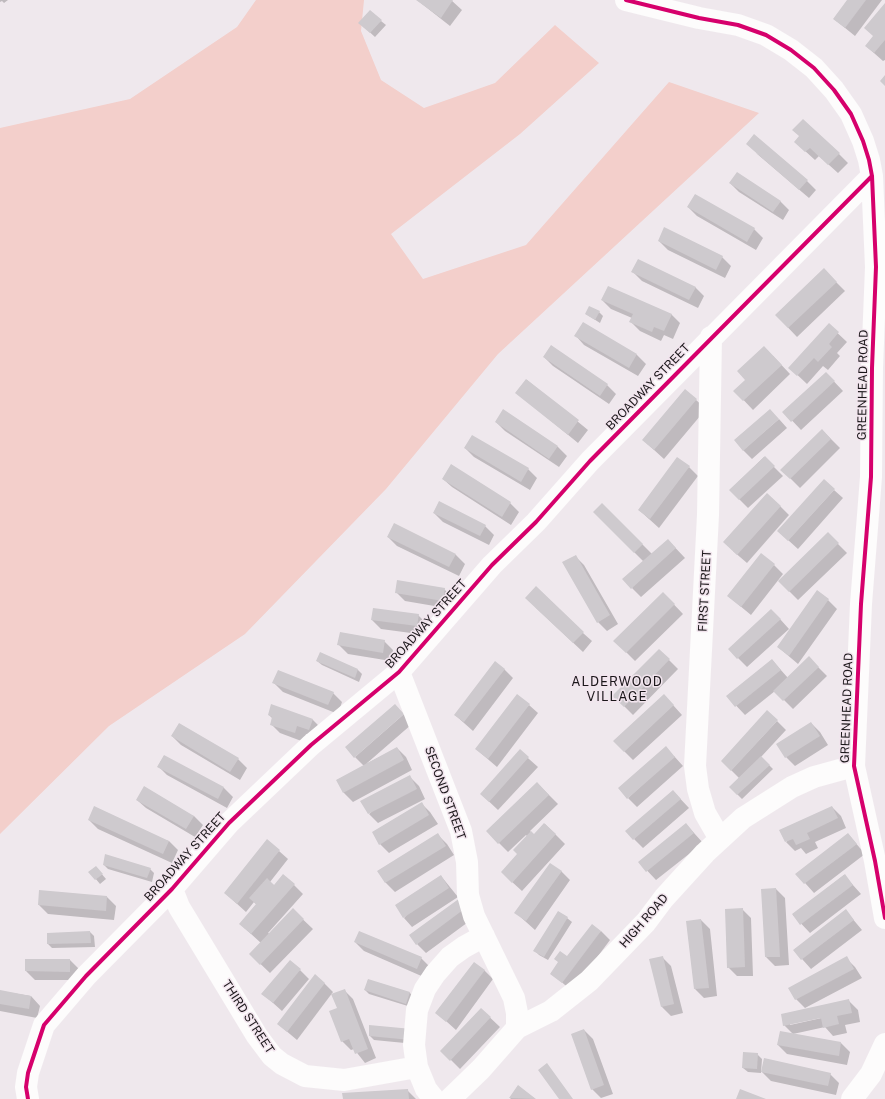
<!DOCTYPE html>
<style>
body{margin:0}
canvas{display:block;background:#efe8ed}
</style>
<canvas width="885" height="1099"></canvas>
<script>
const g = document.querySelector('canvas').getContext('2d');
g.lineJoin = 'round';
function fill(path, color) {
  g.fillStyle = color;
  g.fill(path, 'evenodd');
}
function poly(rows) {
  const path = new Path2D();
  for (const r of rows) {
    path.moveTo(r[0], r[1]);
    for (let i = 2; i < r.length; i += 2) path.lineTo(r[i], r[i + 1]);
  }
  return path;
}
function strokePath(path, color, width, dash) {
  g.strokeStyle = color;
  g.lineWidth = width;
  g.lineCap = dash ? 'butt' : 'round';
  g.setLineDash(dash || []);
  g.stroke(path);
}
function label(font, color, halo, rows, align = 'center') {
  g.font = font + ' "Public Sans",sans-serif';
  g.lineWidth = 3;
  g.setLineDash([]);
  g.textBaseline = 'middle';
  g.strokeStyle = halo;
  g.fillStyle = color;
  for (const [text, x, y, turn = 0] of rows) {
    g.save();
    g.translate(x, y);
    g.rotate((+turn || 0) * Math.PI / 180);
    g.textAlign = isNaN(turn) ? turn : align;
    if (halo) g.strokeText(text, 0, 0);
    g.fillText(text, 0, 0);
    g.restore();
  }
}
const green = poly([
 [256,0,364,0,361,31,381,80,424,108,495,83,555,25,599,63,520,134,391,234,423,279,526,245,669,82,759,113,498,354,386,489,245,634,109,726,0,834,0,128,130,99,237,27]
]);
const shadow = poly([
 [0,0,8,0,4,3,2,1,0,2],
 [417,0,451,0,462,10,450,26],
 [848,0,882,0,855,36,834,19],
 [885,4,885,60,883,61,866,46,874,36],
 [381,21,386,25,375,37,364,27],
 [800,136,839,154,848,163,838,173,819,156,815,160,804,150],
 [756,153,807,181,816,190,809,198],
 [730,183,780,201,789,210,783,220,739,192],
 [695,195,754,229,763,238,756,250,697,216,688,207],
 [659,241,722,257,731,266,725,278,668,250],
 [824,270,845,291,797,337,776,315],
 [633,272,695,287,704,296,698,308,642,281],
 [602,300,671,314,680,323,673,339,664,335,661,341,640,331,631,322,632,318,611,309],
 [599,312,603,316,600,323,586,314],
 [583,323,637,355,646,364,638,376,584,345,576,336],
 [829,325,847,342,837,353,840,356,828,370,823,366,807,384,790,368],
 [773,356,790,374,753,410,735,391],
 [544,357,607,385,616,394,609,404,553,366],
 [826,373,843,391,801,430,784,412],
 [527,380,588,430,578,443,517,393],
 [685,390,706,409,664,459,643,440],
 [504,411,558,447,567,456,559,467,505,431,496,422],
 [779,419,787,428,752,459,743,450],
 [822,430,840,448,800,488,782,470],
 [465,448,528,469,537,478,530,490,474,457],
 [764,457,783,476,748,508,730,490],
 [689,467,698,476,659,528,639,510],
 [443,479,510,503,519,512,511,525,452,487],
 [834,490,843,498,798,549,788,540],
 [602,504,652,554,668,540,685,558,641,597,632,588,644,562,594,512],
 [780,506,789,515,747,563,733,551],
 [434,513,485,526,494,535,489,545,443,522],
 [394,525,456,555,465,564,459,576,397,546,388,537],
 [828,534,847,553,798,600,779,581],
 [575,556,584,565,618,624,607,631,598,622],
 [774,565,783,574,751,615,728,596],
 [444,589,453,598,452,609,405,601,396,592],
 [663,593,683,614,635,661,615,641],
 [828,600,837,609,798,664,778,647],
 [535,607,583,633,592,641,583,652],
 [418,615,427,624,426,635,381,629,372,620],
 [780,619,789,629,747,667,729,649],
 [384,641,393,650,391,661,348,654,339,645],
 [659,650,678,669,633,715,614,696],
 [321,653,358,670,362,674,359,682,322,665,317,661],
 [809,658,827,676,793,709,775,691,745,715,727,696,772,660,788,678],
 [504,669,513,678,473,731,455,715],
 [274,683,333,693,342,702,338,714,283,692],
 [529,705,538,713,497,767,476,749],
 [673,705,682,715,633,760,624,751],
 [272,706,313,720,322,729,318,738,306,734,304,742,280,733,271,724,273,719,269,715],
 [404,714,412,724,366,764,397,748,406,757,412,770,353,802,344,793,337,780,364,766,355,757],
 [777,721,786,730,761,757,773,769,742,799,730,787,739,778,731,770],
 [811,723,820,732,828,745,795,766,786,757],
 [172,736,238,759,247,768,240,780,181,745],
 [520,751,538,767,498,810,481,794],
 [164,756,224,788,233,797,227,808,167,775,158,766],
 [674,756,683,766,637,807,628,798],
 [410,777,419,786,425,799,378,823,369,814],
 [537,783,558,804,530,831,535,836,545,824,565,844,522,891,511,881,518,854,527,836,526,835,508,852,487,831],
 [673,791,689,808,643,848,634,839],
 [137,800,194,816,203,825,195,837,146,808],
 [421,803,430,812,438,824,389,853,380,844],
 [832,807,841,816,846,828,815,842,818,848,806,854,801,848,795,851,786,842],
 [89,820,169,841,178,850,172,863,98,829],
 [686,824,703,843,656,880,639,862],
 [848,834,865,854,814,893,797,874],
 [438,835,447,844,454,855,395,892,386,883,379,872],
 [279,851,288,859,270,882,275,886,294,885,303,894,268,933,270,934,293,910,313,929,270,973,250,954,261,943,240,924,257,905,254,902,246,912,225,893],
 [104,865,150,869,154,873,152,882,108,869],
 [561,871,570,880,535,930,516,913],
 [90,872,100,872,106,879,100,884],
 [844,875,861,894,810,933,793,915],
 [441,876,458,897,412,927,404,918],
 [776,889,785,898,789,965,775,966,766,957,762,890],
 [107,897,116,906,114,920,48,914,39,905],
 [460,899,475,917,426,953,417,944],
 [742,909,751,918,753,976,737,976,728,967],
 [846,911,862,930,811,969,794,950],
 [567,918,572,922,548,960,539,955,535,951],
 [701,920,710,929,717,996,704,998,695,989],
 [601,931,610,940,572,991,551,973],
 [90,932,94,936,95,947,52,948,48,944],
 [355,942,421,958,430,967,426,978,364,951],
 [662,957,671,966,683,1013,671,1016,662,1007,650,960],
 [846,958,855,967,862,978,805,1008,796,999],
 [70,960,79,969,79,980,35,980,26,971],
 [300,970,309,979,282,1011,263,994],
 [484,970,493,979,456,1030,437,1013],
 [368,980,410,993,414,998,411,1007,369,994,365,990],
 [324,983,333,992,297,1040,278,1024],
 [344,990,353,999,376,1058,365,1063,354,1049,351,1050,342,1041,338,1009],
 [0,991,31,996,40,1006,37,1018,0,1011],
 [849,1001,858,1010,860,1022,845,1025,847,1033,833,1036,825,1027,793,1034,841,1043,850,1052,847,1065,787,1054,778,1045,793,1034,784,1025],
 [826,1015,826,1017,790,1025,790,1023],
 [481,1009,500,1027,460,1069,442,1051],
 [412,1030,415,1044,374,1040,370,1036],
 [584,1030,593,1039,613,1094,601,1098,592,1089],
 [757,1054,762,1059,761,1073,748,1072,743,1068],
 [762,1072,830,1074,839,1083,836,1095,771,1081],
 [518,1086,535,1099,511,1099,510,1098],
 [407,1090,416,1099,344,1099]
]);
const building = poly([
 [416,0,453,0,441,18],
 [847,0,866,0,845,28,833,19],
 [885,3,885,40,874,53,865,46,873,36,864,28],
 [370,10,382,20,370,33,358,23],
 [885,75,885,86,880,81],
 [803,119,840,153,828,165,810,148,805,152,794,142,799,136,792,130],
 [754,134,808,180,799,190,746,144],
 [737,172,781,201,773,212,729,183],
 [695,194,755,228,747,242,687,207],
 [664,227,723,256,716,270,658,241],
 [638,259,696,287,689,300,631,272],
 [824,268,837,282,788,328,775,315],
 [608,286,672,314,664,331,654,327,652,332,629,322,633,314,601,300],
 [589,306,600,311,595,320,585,314],
 [583,322,637,354,629,368,574,336],
 [829,323,839,332,829,344,832,347,818,362,814,358,797,376,788,368],
 [551,345,608,384,600,396,543,357],
 [764,346,782,365,743,401,733,391,745,380,737,371],
 [826,372,835,381,791,422,782,412],
 [526,379,579,420,568,435,515,393],
 [685,389,697,399,654,450,642,440],
 [503,409,558,446,549,459,495,422],
 [770,409,779,419,743,451,734,440],
 [822,429,831,439,790,479,780,470],
 [472,435,529,468,521,482,464,448],
 [765,456,775,466,739,500,729,490],
 [677,457,690,466,650,519,638,510],
 [451,464,511,502,502,517,442,479],
 [824,479,835,489,788,541,777,531],
 [767,493,781,506,737,555,723,542],
 [439,501,486,525,480,536,433,513],
 [602,503,643,544,634,553,593,512],
 [394,523,456,554,449,567,387,537],
 [828,532,839,543,789,592,778,581],
 [668,539,676,548,631,589,622,579],
 [761,553,775,564,741,607,727,596],
 [576,555,610,615,597,623,562,562],
 [397,580,445,588,443,601,395,593],
 [536,586,584,632,573,643,525,598],
 [817,590,829,599,789,656,777,647],
 [663,592,675,604,626,653,613,641],
 [373,608,419,614,417,626,371,620],
 [771,609,781,619,737,659,728,649],
 [340,632,385,640,383,653,337,645],
 [659,649,670,659,624,707,612,696],
 [320,652,358,669,355,678,316,661],
 [809,656,819,667,783,701,773,691],
 [772,659,781,670,735,707,726,696],
 [495,661,505,669,464,722,454,715],
 [278,670,334,692,328,705,272,683],
 [517,694,530,704,488,759,475,749],
 [664,694,674,705,624,752,613,741],
 [271,704,313,719,309,730,297,726,295,733,270,725,272,717,268,715],
 [395,704,404,714,354,758,345,747],
 [767,710,778,720,731,771,721,761],
 [811,722,820,736,785,758,776,744],
 [179,723,239,758,230,772,171,736],
 [666,746,675,757,627,799,618,788],
 [397,747,404,760,343,793,336,780],
 [520,749,529,757,489,802,480,794],
 [164,755,224,787,218,799,157,767],
 [761,756,770,765,737,795,729,787],
 [410,775,417,789,368,814,360,801],
 [537,782,549,795,498,844,486,831],
 [144,786,194,816,186,829,136,800],
 [673,790,681,799,633,840,625,831],
 [422,802,429,815,379,845,372,832],
 [94,806,169,841,163,854,88,820],
 [832,806,838,818,807,833,810,839,796,845,793,839,785,842,779,830],
 [544,823,556,834,512,883,501,872,517,854,513,850,531,831,534,834],
 [686,823,694,833,646,872,638,862],
 [438,833,446,846,385,883,377,871],
 [848,833,857,844,804,884,795,874],
 [267,839,280,850,237,904,224,893],
 [105,854,151,868,147,878,103,865],
 [550,863,562,871,526,921,514,913],
 [96,866,103,874,95,880,88,872],
 [283,874,295,884,251,934,239,924,256,904,249,898,267,878,274,885],
 [845,874,853,885,800,925,792,914],
 [441,875,449,888,403,918,395,905],
 [776,888,780,957,765,957,761,889],
 [39,890,107,896,106,911,38,905],
 [460,898,467,907,416,945,409,935],
 [293,908,304,919,260,965,249,954],
 [743,908,745,967,727,968,725,909],
 [846,909,854,920,801,960,793,950],
 [558,911,568,917,544,957,533,951],
 [701,919,709,988,694,989,686,921],
 [592,924,601,931,562,983,550,974,558,962,554,959,560,951,567,956],
 [90,931,91,943,47,944,47,933],
 [359,931,422,957,417,969,354,942],
 [663,956,674,1004,661,1007,649,959],
 [847,956,854,969,795,1000,788,988],
 [25,959,70,959,70,972,25,971],
 [290,960,301,969,273,1003,261,994],
 [474,962,485,970,446,1022,435,1013],
 [315,974,325,983,287,1032,277,1024],
 [368,979,410,992,406,1004,364,990],
 [345,989,368,1049,355,1054,349,1039,341,1042,329,1011,337,1008,331,994],
 [0,990,31,996,29,1009,0,1004],
 [849,999,852,1013,837,1016,839,1024,823,1028,821,1018,783,1026,781,1014],
 [481,1008,491,1017,450,1061,440,1051],
 [369,1025,412,1029,411,1040,369,1036],
 [584,1029,604,1085,591,1090,571,1034],
 [780,1031,841,1042,839,1056,777,1045],
 [743,1052,758,1053,757,1069,742,1068],
 [764,1058,831,1073,828,1086,761,1072],
 [547,1063,573,1099,559,1099,538,1070],
 [518,1085,536,1099,509,1098],
 [408,1089,409,1099,343,1099,342,1093],
 [740,1089,766,1099,736,1099]
]);
const minor = poly([
 [626,0,699,18,738,25,766,35,791,50,814,68,834,90,851,114,863,141,869,160,872,176,876,267,872,368,871,477,861,604,854,766,875,861,885,918],
 [711,337,708,515,695,766,698,789,705,813,720,839],
 [399,672,461,831,467,862,468,895,474,916,514,998,517,1013,517,1028],
 [172,889,179,907,257,1036,272,1056,282,1064,305,1076,344,1080,417,1067],
 [28,1099,26,1087,28,1073,44,1025,86,976,172,889,229,823,311,745,399,672,492,565,536,522,590,461,872,176],
 [434,1099,426,1089,417,1067,414,1045,417,1010,425,989,435,974,450,957,464,947,484,936],
 [450,1099,481,1069,517,1028,551,1011,589,981,646,922,664,898,705,853,743,818,792,787,814,777,854,766],
 [852,1099,871,1074,885,1044]
]);
const cycleway = poly([
 [626,0,699,18,738,25,766,35,791,50,814,68,834,90,851,114,863,141,869,160,872,176,876,267,872,368,871,477,861,604,854,766,875,861,885,918],
 [28,1099,26,1087,28,1073,44,1025,86,976,172,889,229,823,311,745,399,672,492,565,536,522,590,461,872,176]
]);
const streetNames = [
 ["GREENHEAD ROAD",863,385,-89],
 ["BROADWAY STREET",648,387,-46],
 ["FIRST STREET",705,591,-87],
 ["BROADWAY STREET",426,624,-48],
 ["GREENHEAD ROAD",847,708,-88],
 ["SECOND STREET",445,793,70],
 ["BROADWAY STREET",185,857,-48],
 ["HIGH ROAD",644,921,-49],
 ["THIRD STREET",248,1017,57]
];
const neighbourhoodNames = [
 ["ALDERWOOD",617,682],
 ["VILLAGE",617,697]
];
fill(green, '#f3cfcb');
fill(shadow, '#0003');
fill(building, '#cecace');
strokePath(minor, '#fdfcfc', 22);
strokePath(cycleway, '#d6006c', 4);
label('12px', '#1b171a', '#f2e5ee', streetNames);
g.letterSpacing = '1px';
label('13px', '#1b171a', '#f2e5ee', neighbourhoodNames);
g.letterSpacing = '0px';
</script>
